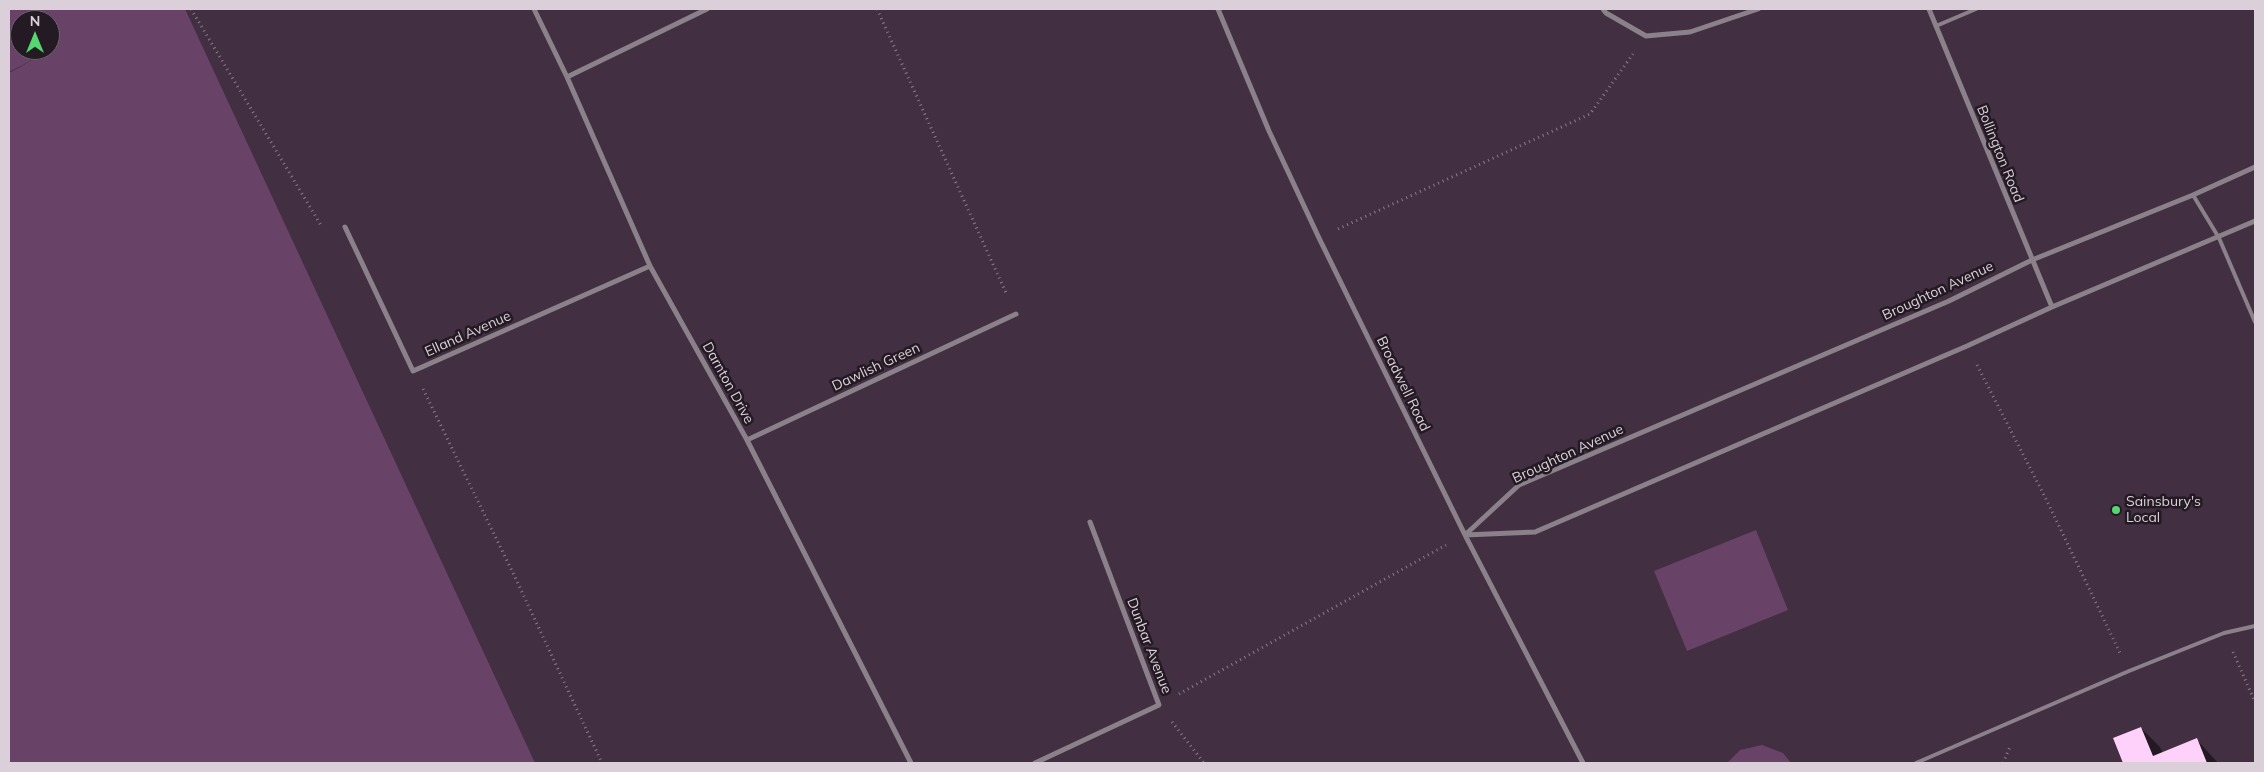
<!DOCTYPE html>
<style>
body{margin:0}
#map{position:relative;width:2264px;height:772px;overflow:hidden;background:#422f41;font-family:Mulish,sans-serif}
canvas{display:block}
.frame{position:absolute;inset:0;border:10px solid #dbcfda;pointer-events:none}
.north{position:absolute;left:10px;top:10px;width:50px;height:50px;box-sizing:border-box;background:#231a23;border:1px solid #6d626c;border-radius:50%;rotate:0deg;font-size:14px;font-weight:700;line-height:20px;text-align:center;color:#dbcfda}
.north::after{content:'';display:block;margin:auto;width:18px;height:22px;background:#56d671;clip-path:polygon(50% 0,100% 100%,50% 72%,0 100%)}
</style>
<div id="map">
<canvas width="2264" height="772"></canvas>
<div class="frame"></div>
<div class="north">N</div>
</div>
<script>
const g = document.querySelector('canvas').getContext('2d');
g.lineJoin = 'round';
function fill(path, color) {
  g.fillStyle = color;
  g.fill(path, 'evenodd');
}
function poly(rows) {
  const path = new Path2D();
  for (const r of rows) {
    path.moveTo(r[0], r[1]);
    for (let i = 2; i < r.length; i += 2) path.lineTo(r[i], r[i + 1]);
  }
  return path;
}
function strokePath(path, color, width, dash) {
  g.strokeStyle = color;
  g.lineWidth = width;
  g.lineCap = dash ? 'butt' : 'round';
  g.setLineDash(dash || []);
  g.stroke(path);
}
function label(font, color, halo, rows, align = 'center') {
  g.font = font + ' Mulish,sans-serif';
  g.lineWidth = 5;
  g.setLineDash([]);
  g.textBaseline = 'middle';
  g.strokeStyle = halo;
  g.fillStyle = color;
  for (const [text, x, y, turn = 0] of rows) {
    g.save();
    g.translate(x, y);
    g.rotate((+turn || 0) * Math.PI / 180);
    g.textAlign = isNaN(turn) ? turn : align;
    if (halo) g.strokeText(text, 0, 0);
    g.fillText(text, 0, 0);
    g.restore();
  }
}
const green = poly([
 [9,9,185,9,535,763,9,763,9,73,38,57,9,72],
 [20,20,50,20,50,50,20,50],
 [1756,530,1788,610,1687,651,1654,571],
 [1762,745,1783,753,1791,763,1727,763,1740,750]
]);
const shadow = poly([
 [2141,728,2160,747,2163,754,2197,740,2218,763,2125,763,2115,739]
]);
const building = poly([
 [2141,727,2153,756,2197,738,2207,763,2123,763,2113,738]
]);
const path = poly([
 [191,9,322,227],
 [877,9,1007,295],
 [1338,229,1590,114,1633,54],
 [1977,365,2047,501,2120,653],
 [423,389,514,575,602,763],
 [2233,652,2255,702],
 [1179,694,1446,545],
 [1172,722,1204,763],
 [2003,763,2010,747]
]);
const service = poly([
 [1936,26,1976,9],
 [2193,195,2219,238,2255,322],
 [1916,763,2129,671,2224,633,2255,626]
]);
const minor = poly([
 [534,9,567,77,650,266,747,440,911,763],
 [1218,9,1269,131,1319,238,1465,535,1583,763],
 [1603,9,1606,13,1646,36,1690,32,1758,9],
 [1929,9,2052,307],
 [567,77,707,9],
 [345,227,413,371,650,266],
 [747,440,1016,314],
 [1465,535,1519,485,1949,301,2032,260,2193,195,2255,167],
 [1465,535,1535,532,1967,346,2052,307,2255,221],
 [1035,763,1159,705,1090,522]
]);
const markers = [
 [2116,510,5,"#56d671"]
];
const streetNames = [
 ["Bollington Road",2000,154,68],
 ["Broughton Avenue",1938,291,-25],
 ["Elland Avenue",468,334,-24],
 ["Dawlish Green",876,367,-25],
 ["Darnton Drive",728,383,61],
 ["Broadwell Road",1403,384,64],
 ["Broughton Avenue",1568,454,-25],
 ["Dunbar Avenue",1149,646,69]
];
const poiNames = [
 ["Sainsbury's",2126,502],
 ["Local",2126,518]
];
fill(green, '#684367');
fill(shadow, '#0007');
fill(building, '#fed1fb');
strokePath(path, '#8c7d8b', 3, [1, 4]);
strokePath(service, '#8b818a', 4);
strokePath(minor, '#8b818a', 5);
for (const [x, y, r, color] of markers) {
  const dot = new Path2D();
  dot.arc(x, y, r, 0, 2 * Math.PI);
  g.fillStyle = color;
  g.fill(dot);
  strokePath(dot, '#231a23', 2);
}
label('14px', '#dbcfda', '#231a23', streetNames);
label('14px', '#dbcfda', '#231a23', poiNames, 'left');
</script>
